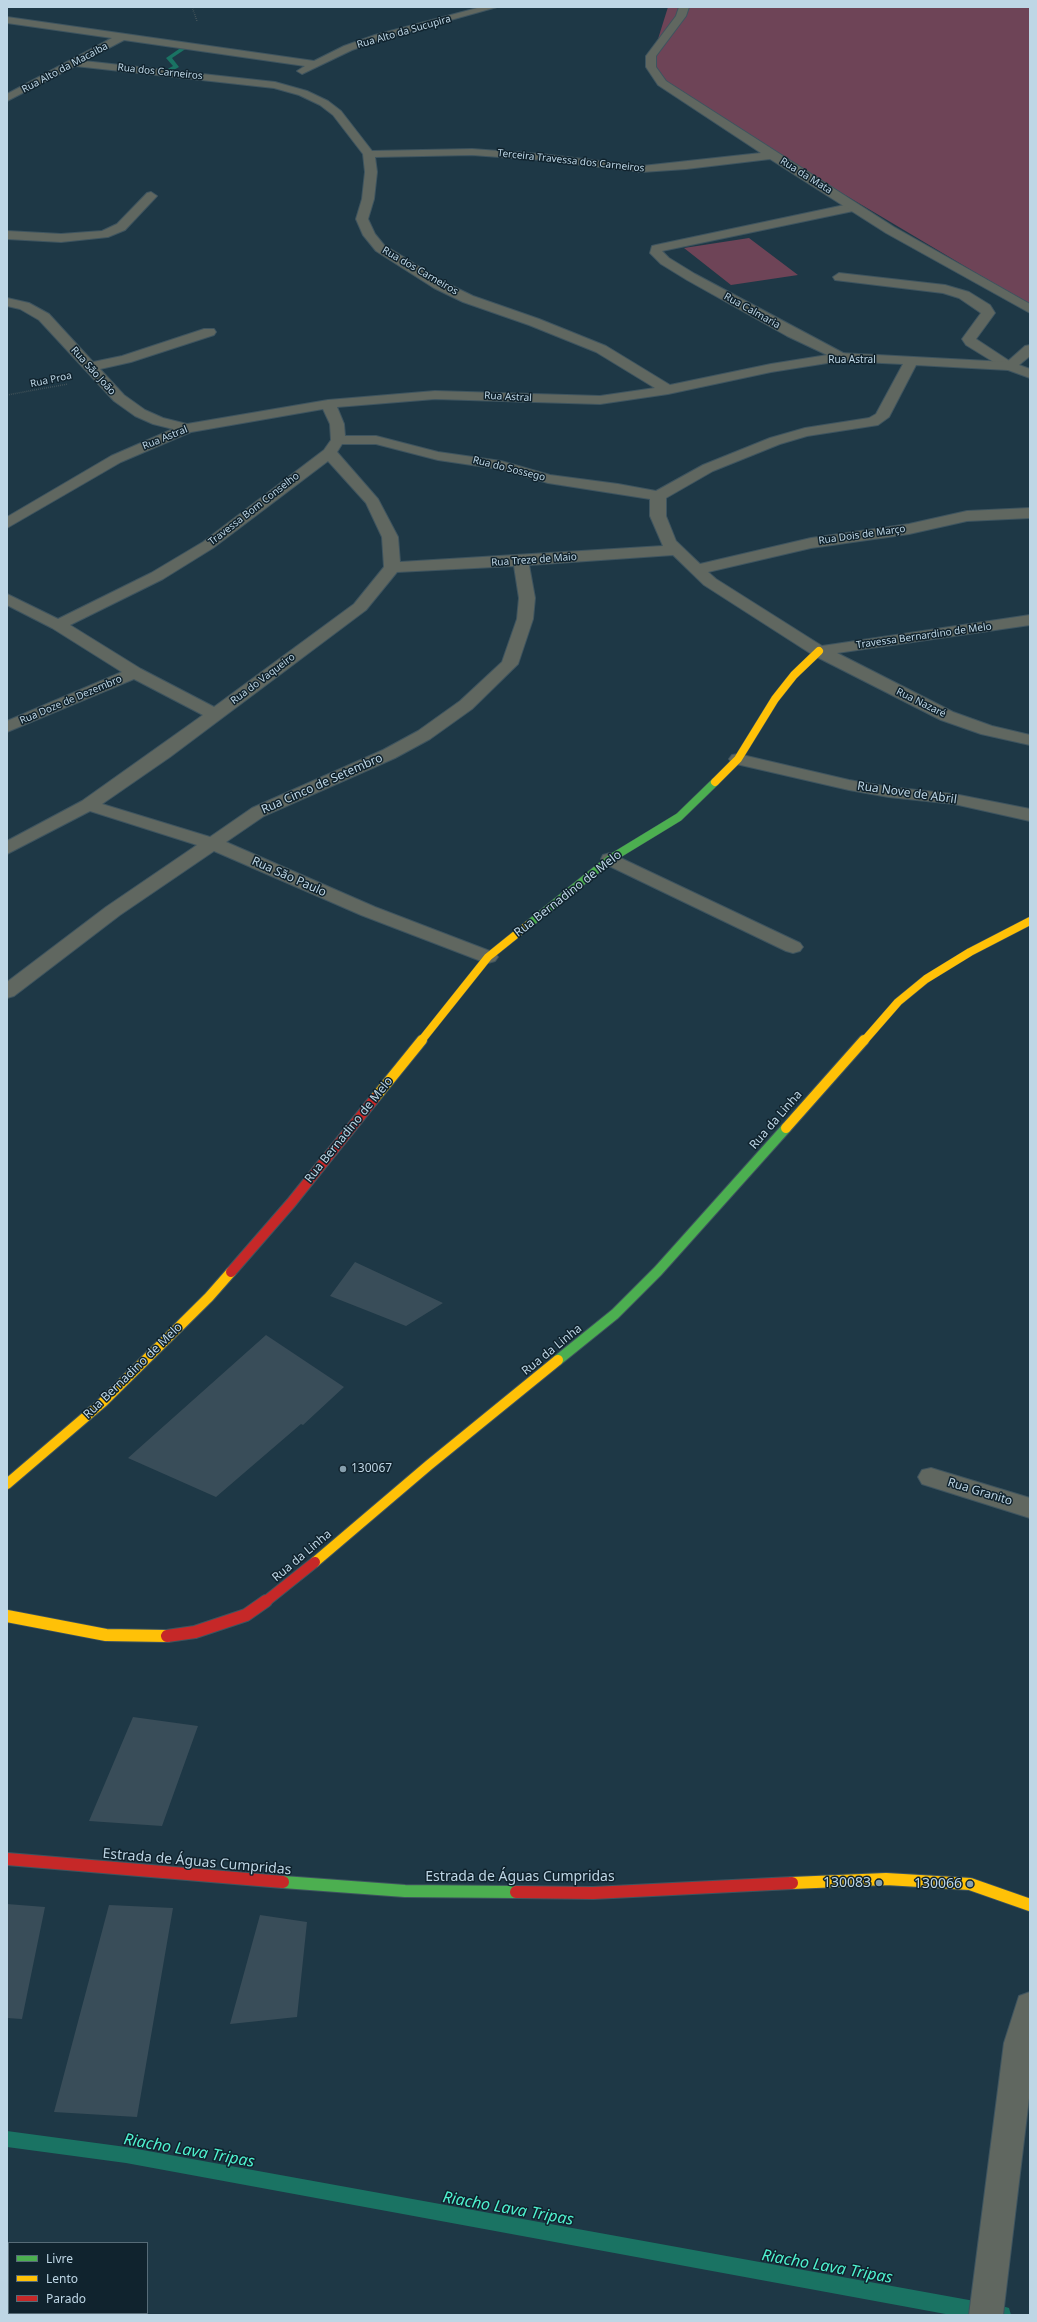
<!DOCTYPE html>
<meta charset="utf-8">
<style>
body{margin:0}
#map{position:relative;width:1037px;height:2322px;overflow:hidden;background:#1e3846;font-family:"Noto Sans",sans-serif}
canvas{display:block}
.frame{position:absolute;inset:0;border:8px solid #bed6e5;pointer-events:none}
.legend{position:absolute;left:8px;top:2242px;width:140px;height:72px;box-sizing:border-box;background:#10232e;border:1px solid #566b77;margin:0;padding:5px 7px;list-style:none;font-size:12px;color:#bed6e5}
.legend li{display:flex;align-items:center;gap:8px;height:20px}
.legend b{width:20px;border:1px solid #566b77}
</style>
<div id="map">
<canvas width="1037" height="2322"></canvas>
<div class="frame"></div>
<ul class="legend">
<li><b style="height:5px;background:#4caf50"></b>Livre</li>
<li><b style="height:5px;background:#ffc107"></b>Lento</li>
<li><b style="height:5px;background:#c62828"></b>Parado</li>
</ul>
</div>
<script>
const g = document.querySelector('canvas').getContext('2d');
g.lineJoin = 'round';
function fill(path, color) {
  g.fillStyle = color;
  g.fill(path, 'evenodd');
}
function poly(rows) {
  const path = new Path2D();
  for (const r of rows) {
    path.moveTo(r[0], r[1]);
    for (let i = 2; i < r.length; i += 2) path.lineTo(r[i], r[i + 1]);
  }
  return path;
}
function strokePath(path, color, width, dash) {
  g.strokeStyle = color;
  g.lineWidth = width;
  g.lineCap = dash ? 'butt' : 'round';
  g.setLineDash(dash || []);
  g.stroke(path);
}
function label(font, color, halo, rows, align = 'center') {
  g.font = font + ' "Noto Sans",sans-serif';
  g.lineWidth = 3;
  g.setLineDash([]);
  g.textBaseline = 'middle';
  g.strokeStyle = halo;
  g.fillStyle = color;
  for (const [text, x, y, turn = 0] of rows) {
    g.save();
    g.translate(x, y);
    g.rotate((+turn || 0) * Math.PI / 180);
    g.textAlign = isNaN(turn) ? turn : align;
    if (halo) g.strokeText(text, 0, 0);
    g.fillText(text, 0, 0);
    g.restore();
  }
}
const green = poly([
 [668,7,1030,7,1030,305,682,98,654,72,653,55],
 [749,238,798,275,731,285,684,248]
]);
const stream = poly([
 [182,47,187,48,172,58,179,67,170,72,166,72,166,70,173,66,166,58,182,47],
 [7,2131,126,2147,1002,2306,1009,2308,1011,2315,951,2315,126,2163,7,2147,7,2131]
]);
const building = poly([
 [355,1262,443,1303,406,1326,330,1296],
 [266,1335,344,1387,303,1425,301,1424,216,1497,128,1458],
 [133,1717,198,1726,162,1826,89,1821],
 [7,1904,45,1907,22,2019,7,2018],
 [109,1905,173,1908,137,2117,54,2112],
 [260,1915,307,1922,297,2017,230,2024]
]);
const path = poly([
 [192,7,197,21],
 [7,395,68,384]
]);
const lane = poly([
 [854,203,860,207,858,210,662,251,669,258,695,274,845,354,847,357,840,361,787,336,687,280,661,264,650,253,652,246,656,245,854,203],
 [839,273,945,285,969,292,990,305,995,313,976,339,1017,366,1010,370,1005,369,966,345,962,339,981,313,959,298,943,293,835,280,833,277,839,273]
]);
const street = poly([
 [481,7,497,7,383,39,352,50,302,74,297,71,305,66,124,40,84,61,275,82,307,91,328,101,341,111,372,151,472,149,541,154,642,166,761,153,658,85,646,67,646,56,676,16,679,7,689,7,686,16,656,56,656,67,666,81,894,227,1030,304,1030,313,886,233,770,159,686,169,642,172,541,160,472,155,375,157,377,172,374,199,368,219,375,234,384,245,444,282,473,296,539,319,606,346,670,385,771,364,840,353,1007,362,1025,346,1030,345,1030,356,1019,365,1030,369,1030,378,1008,370,916,365,889,417,878,425,807,436,780,444,713,471,666,498,666,516,676,541,700,564,811,538,909,524,967,511,1030,508,1030,518,967,521,909,534,811,548,708,572,716,579,822,646,1030,615,1030,625,837,653,953,712,992,726,1030,735,1030,745,981,734,941,720,813,655,704,585,673,555,529,565,535,598,533,619,518,664,472,709,430,739,395,758,264,816,226,842,375,907,495,953,498,957,495,961,488,963,481,961,361,915,214,851,120,915,14,996,7,998,7,982,106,907,197,845,90,811,7,854,7,841,82,801,203,715,134,679,7,732,7,721,122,672,52,628,7,605,7,594,58,619,151,573,203,542,324,450,331,440,330,424,323,409,191,432,121,462,7,528,7,517,111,456,173,429,153,424,135,416,114,401,39,320,20,309,7,306,7,298,29,303,49,314,93,362,122,356,204,329,214,329,216,332,214,335,131,362,100,369,124,395,145,410,163,418,187,424,328,400,435,391,600,396,655,388,596,352,529,325,463,302,434,288,376,251,363,235,356,219,362,199,365,172,363,154,333,115,320,105,299,95,274,88,75,66,7,101,7,94,112,38,7,23,7,17,314,61,344,46,375,35,481,7],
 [840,361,903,364,876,414,869,418,805,428,770,438,703,465,656,491,618,484,550,475,501,461,438,452,376,436,345,436,344,424,337,407,435,399,600,404,668,394,771,372,840,361],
 [342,444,376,444,438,460,499,469,548,483,650,499,650,516,663,546,400,562,398,537,378,499,337,452,342,444],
 [328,461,366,503,382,537,384,567,354,604,214,707,141,669,70,625,163,579,213,548,328,461],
 [514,566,519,598,517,619,502,662,460,701,418,731,383,750,252,808,210,837,102,804,170,757,366,610,397,572,514,566],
 [151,192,157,196,125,230,108,237,61,242,7,239,7,231,61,234,102,231,117,224,147,193,151,192],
 [738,754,849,780,889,787,954,794,1030,809,1030,821,954,804,889,797,849,790,732,763,729,759,732,755,738,754],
 [610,853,800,943,803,947,800,951,793,953,786,951,603,863,601,859,603,855,610,853],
 [931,1468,1030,1498,1030,1518,922,1484,918,1477,922,1470,931,1468],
 [1030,1992,1030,2090,1003,2315,969,2315,1004,2043,1019,1996,1030,1992]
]);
const fastFar2 = poly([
 [529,924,610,859,679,817,715,782]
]);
const fastFar1 = poly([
 [558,1360,615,1314,658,1271,786,1128]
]);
const fast = poly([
 [283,1882,405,1891,516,1892]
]);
const slowFar2 = poly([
 [715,782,738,759,775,699,794,675,819,651],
 [421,1041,488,957,529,924],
 [864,1041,898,1002,926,979,970,952,1030,921]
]);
const slowFar1 = poly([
 [375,1098,422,1040],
 [786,1128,864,1040],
 [7,1484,103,1402,209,1297,231,1272],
 [315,1562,429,1465,558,1360]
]);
const slow = poly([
 [7,1616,106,1635,167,1636],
 [792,1883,886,1879,970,1884,1030,1905]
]);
const jamFar1 = poly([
 [231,1272,291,1203,375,1098],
 [265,1602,315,1562]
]);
const jam = poly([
 [167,1636,195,1632,246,1615,266,1601],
 [7,1859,283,1882],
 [516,1892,593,1893,792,1883]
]);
const markers = [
 [343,1469,4,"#869fad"],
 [879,1883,4,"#869fad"],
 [970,1884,4,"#869fad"]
];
const farStreetnames = [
 ["Rua Alto da Sucupira",404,32,-16],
 ["Rua Alto da Macaiba",65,68,-28],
 ["Rua dos Carneiros",160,72,6],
 ["Terceira Travessa dos Carneiros",571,161,6],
 ["Rua da Mata",806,176,32],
 ["Rua dos Carneiros",420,271,30],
 ["Rua Calmaria",752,311,29],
 ["Rua Astral",852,360],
 ["Rua São João",93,371,48],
 ["Rua Proa",51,380,-12],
 ["Rua Astral",508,397,3],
 ["Rua Astral",165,438,-22],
 ["Rua do Sossego",509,469,14],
 ["Travessa Bom Conselho",254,509,-38],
 ["Rua Dois de Março",862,535,-8],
 ["Rua Treze de Maio",534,560,-4],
 ["Travessa Bernardino de Melo",924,636,-8],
 ["Rua do Vaqueiro",263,679,-37],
 ["Rua Doze de Dezembro",71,700,-23],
 ["Rua Nazaré",921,703,26]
];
const streetNames = [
 ["Rua Cinco de Setembro",322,784,-24],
 ["Rua Nove de Abril",907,793,8],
 ["Rua São Paulo",289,877,24],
 ["Rua Bernadino de Melo",568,894,-38],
 ["Rua da Linha",776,1120,-49],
 ["Rua Bernadino de Melo",349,1130,-51],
 ["Rua da Linha",552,1350,-39],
 ["Rua Bernadino de Melo",133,1371,-44],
 ["Rua Granito",980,1492,17],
 ["Rua da Linha",302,1556,-40]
];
const poiNames = [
 ["130067",351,1469]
];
const nearStreetnames = [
 ["Estrada de Águas Cumpridas",197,1862,5],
 ["Estrada de Águas Cumpridas",520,1877]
];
const nearPoinames = [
 ["130083",871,1883],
 ["130066",962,1884]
];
const nearWaternames = [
 ["Riacho Lava Tripas",189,2151,10],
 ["Riacho Lava Tripas",508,2209,10],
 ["Riacho Lava Tripas",827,2267,10]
];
fill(green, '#6e4457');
fill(stream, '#1a7363');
fill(building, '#394d59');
strokePath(lane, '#3e545f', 2);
strokePath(street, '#3e545f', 2);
strokePath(fastFar2, '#3e545f', 9);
strokePath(fastFar1, '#3e545f', 12);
strokePath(fast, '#3e545f', 14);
strokePath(slowFar2, '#3e545f', 9);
strokePath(slowFar1, '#3e545f', 12);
strokePath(slow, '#3e545f', 14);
strokePath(jamFar1, '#3e545f', 12);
strokePath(jam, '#3e545f', 14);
strokePath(path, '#5f6869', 1.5, [0.5, 1.5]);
fill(lane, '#606760');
fill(street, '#606760');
strokePath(fastFar2, '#4caf50', 8);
strokePath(fastFar1, '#4caf50', 10);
strokePath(fast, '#4caf50', 12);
strokePath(slowFar2, '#ffc107', 8);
strokePath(slowFar1, '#ffc107', 10);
strokePath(slow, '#ffc107', 12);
strokePath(jamFar1, '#c62828', 10);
strokePath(jam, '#c62828', 12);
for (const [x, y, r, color] of markers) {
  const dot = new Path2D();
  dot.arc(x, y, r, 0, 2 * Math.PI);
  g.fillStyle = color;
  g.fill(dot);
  strokePath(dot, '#10232e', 1.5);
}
label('10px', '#bed6e5', '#10232e', farStreetnames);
label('12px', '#bed6e5', '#10232e', streetNames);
label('12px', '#bed6e5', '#10232e', poiNames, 'left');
label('14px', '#bed6e5', '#10232e', nearStreetnames);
label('14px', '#bed6e5', '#10232e', nearPoinames, 'right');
label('italic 16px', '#4ff2cf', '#10232e', nearWaternames);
</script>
